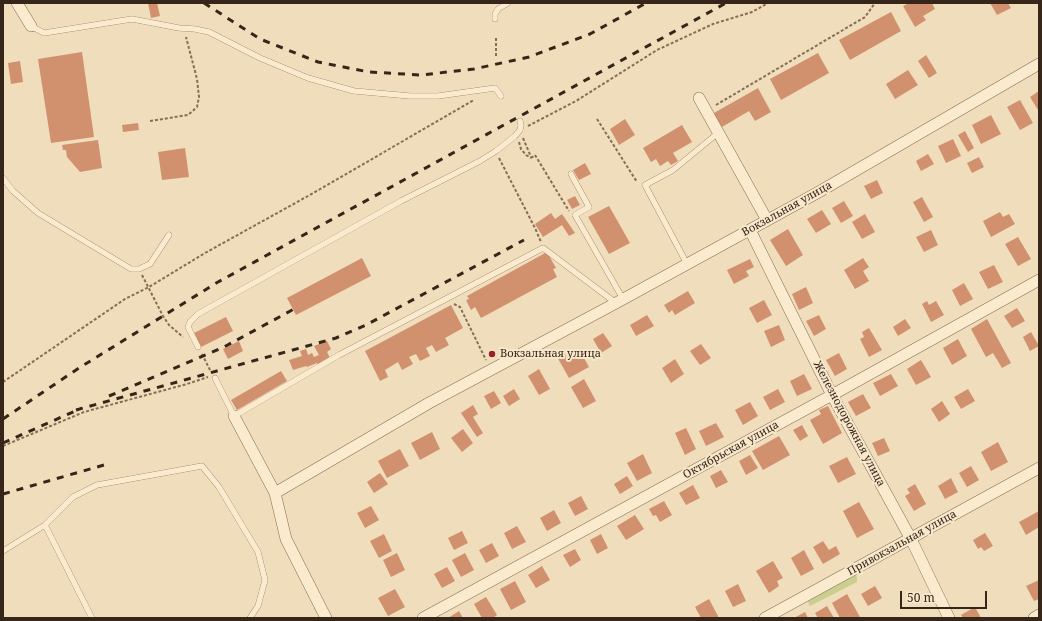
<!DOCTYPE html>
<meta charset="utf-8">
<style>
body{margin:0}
#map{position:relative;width:1042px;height:621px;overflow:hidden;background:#f0ddbb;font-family:"Noto Serif",serif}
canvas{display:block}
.frame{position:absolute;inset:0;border:4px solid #36261a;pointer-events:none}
.scale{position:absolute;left:900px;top:591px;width:87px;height:18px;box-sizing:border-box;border:2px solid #36261a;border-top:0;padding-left:5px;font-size:12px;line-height:14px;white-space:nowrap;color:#36261a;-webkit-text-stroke:3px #f7e8cb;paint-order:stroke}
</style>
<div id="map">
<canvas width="1042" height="621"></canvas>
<div class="frame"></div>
<div class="scale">50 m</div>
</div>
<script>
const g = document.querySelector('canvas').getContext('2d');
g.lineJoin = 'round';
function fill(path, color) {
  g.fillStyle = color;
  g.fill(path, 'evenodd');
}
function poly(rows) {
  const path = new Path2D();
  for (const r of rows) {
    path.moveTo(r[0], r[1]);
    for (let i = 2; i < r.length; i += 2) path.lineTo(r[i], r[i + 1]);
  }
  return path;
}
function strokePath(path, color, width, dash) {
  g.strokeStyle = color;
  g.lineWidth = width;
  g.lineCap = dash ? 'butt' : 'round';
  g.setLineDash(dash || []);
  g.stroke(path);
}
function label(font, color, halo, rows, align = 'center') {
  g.font = font + ' "Noto Serif",serif';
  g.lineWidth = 4;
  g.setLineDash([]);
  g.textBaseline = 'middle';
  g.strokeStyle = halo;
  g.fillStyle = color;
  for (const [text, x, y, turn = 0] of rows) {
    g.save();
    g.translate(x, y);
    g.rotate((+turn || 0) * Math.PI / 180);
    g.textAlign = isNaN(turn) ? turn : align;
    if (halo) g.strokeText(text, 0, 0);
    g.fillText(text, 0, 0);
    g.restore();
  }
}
const green = poly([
 [852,572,857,577,857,582,810,606,805,596]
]);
const building = poly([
 [148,3,157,3,160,16,151,18],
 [909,3,932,3,935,9,923,16,926,20,915,27,903,6],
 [990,3,1008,3,1011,8,997,15],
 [891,12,901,31,850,60,839,40],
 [82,52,94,137,51,143,38,59],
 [818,53,829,73,781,100,770,79],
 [926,55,937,73,929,78,918,61],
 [20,61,23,82,11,84,8,63],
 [908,70,918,85,895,99,886,84],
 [758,88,771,112,755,121,749,111,722,127,714,113],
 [1039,91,1039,110,1038,110,1030,97],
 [1020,100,1033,123,1020,130,1007,107],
 [991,115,1001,134,981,144,972,125],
 [625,119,635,135,619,145,610,129],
 [138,123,139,130,123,132,122,125],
 [682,125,692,142,673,153,678,161,671,165,668,161,660,166,656,159,651,162,643,148],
 [965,131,974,148,968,152,958,135],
 [953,139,961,156,946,163,938,146],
 [98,140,102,168,80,172,67,157,66,150,63,150,62,145],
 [185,148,189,177,162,180,158,152],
 [928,154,934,164,921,171,916,161],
 [979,157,984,167,972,173,967,163],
 [585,163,591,174,579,180,573,170],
 [877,180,883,193,871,199,864,186],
 [575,196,580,205,572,209,567,200],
 [922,197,933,217,924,222,913,202],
 [844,201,853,216,841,223,832,208],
 [609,206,630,243,609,254,588,217],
 [822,210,831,224,816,233,807,219],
 [1000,212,1003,217,1009,214,1015,224,991,237,983,221],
 [551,213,555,219,562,214,575,233,569,236,562,225,543,237,535,224],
 [865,214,875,232,862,239,852,222],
 [788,229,803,255,786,266,770,240],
 [931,230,938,245,924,252,916,237],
 [1018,237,1031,259,1018,266,1005,244],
 [547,252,556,268,553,269,557,277,481,318,475,307,471,310,466,300,469,299,467,296],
 [362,258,371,276,296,315,287,298],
 [863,258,869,267,863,271,869,281,855,289,844,270],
 [750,259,754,267,746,271,749,276,734,284,727,270],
 [994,265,1003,282,988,289,979,272],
 [964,283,973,299,960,306,952,290],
 [806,287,813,303,799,310,792,294],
 [688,291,695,303,675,315,672,310,669,313,664,305],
 [764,300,772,315,757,323,749,308],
 [927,301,929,305,936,301,944,315,931,322,922,304],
 [451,305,463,328,445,338,449,345,436,352,432,345,426,348,430,356,420,361,416,354,409,357,413,364,402,370,398,362,385,370,388,377,380,381,365,351],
 [1017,308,1025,321,1012,328,1004,316],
 [647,315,654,326,636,336,630,325],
 [819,315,826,329,814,336,806,321],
 [226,317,233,331,201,347,194,333],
 [905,319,911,328,898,336,893,327],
 [987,319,1011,363,1002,368,993,353,986,357,971,329],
 [779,325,785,340,771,347,764,331],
 [869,328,882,350,869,357,860,339,864,337,862,332],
 [1031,332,1039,346,1030,351,1023,337],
 [603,333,612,346,601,353,593,339],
 [958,339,967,356,952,365,943,348],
 [239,341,243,351,228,359,223,349],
 [327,341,331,349,327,352,330,358,318,365,317,363,307,367,306,366,293,370,289,360,302,356,300,351,306,349,308,355,312,353,314,357,319,355,314,346],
 [701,344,711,358,700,365,690,351],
 [563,351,567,358,580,351,589,367,569,378,556,355],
 [839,353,847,369,835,376,826,360],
 [675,359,684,374,671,383,662,368],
 [921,360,931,377,916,385,907,369],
 [539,369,550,389,539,395,528,376],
 [281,371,287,381,237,410,231,400],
 [804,374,812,389,797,396,790,381],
 [891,374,898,386,880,396,873,383],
 [584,379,596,401,583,408,571,387],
 [514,389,520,399,509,406,503,396],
 [778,389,785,402,770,410,763,397],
 [968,389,975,401,961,409,954,397],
 [494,391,501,403,491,409,484,396],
 [863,394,871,408,856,416,848,402],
 [942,401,950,414,939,422,931,409],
 [750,402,758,416,743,425,735,410],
 [473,405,478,414,473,417,483,433,477,437,461,413],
 [828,406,842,433,823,444,810,420,821,414,819,410],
 [716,423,724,437,706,446,699,431],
 [802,425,808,436,800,441,793,430],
 [686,428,696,449,685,455,675,433],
 [463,429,473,443,462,452,451,438],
 [432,432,440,449,420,460,411,443],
 [779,436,790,455,763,470,752,451],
 [884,438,890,451,878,456,872,443],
 [998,442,1008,462,991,471,981,452],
 [400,449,409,466,387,478,378,461],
 [643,454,652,473,637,481,627,463],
 [750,455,758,468,746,475,739,461],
 [847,457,856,474,838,483,829,466],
 [971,466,979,480,967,487,959,473],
 [721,470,728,482,716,488,710,476],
 [380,473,388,484,374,493,367,482],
 [627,476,633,486,620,494,614,484],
 [951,478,958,492,945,499,938,486],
 [915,484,926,504,914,511,905,496,910,493,907,489],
 [693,485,700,498,686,505,679,493],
 [581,496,588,509,575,516,568,503],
 [664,501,672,515,660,522,656,515,653,516,649,509],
 [859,502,874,529,857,538,843,511],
 [371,506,379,520,365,528,357,513],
 [554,510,561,523,547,531,540,518],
 [1039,511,1039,527,1026,535,1019,522],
 [635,515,644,529,626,540,617,526],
 [517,526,526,542,512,549,504,533],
 [462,531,468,543,454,550,448,538],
 [985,533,993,546,984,551,981,547,978,549,973,540],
 [384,534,392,551,379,558,370,541],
 [601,534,608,548,597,554,590,540],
 [823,541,829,550,836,546,840,554,823,564,813,547],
 [492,543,499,556,486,563,479,550],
 [575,549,581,560,570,567,563,555],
 [804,550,814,569,801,576,791,558],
 [397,553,405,570,391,577,383,560],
 [465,553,474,570,461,577,452,560],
 [773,561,783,578,777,581,779,586,769,593,756,571],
 [542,566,550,580,536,588,528,575],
 [447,567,455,581,442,588,434,574],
 [1039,580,1039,599,1034,601,1026,586],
 [515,581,526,602,511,610,500,589],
 [738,584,746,601,733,607,725,591],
 [875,586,882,598,868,606,861,594],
 [395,589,405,607,388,616,378,598],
 [847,594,860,617,858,618,840,618,832,603],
 [486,597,497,615,493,618,482,618,474,604],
 [709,599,719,618,701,618,695,607],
 [827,606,834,618,818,618,815,613],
 [975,607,981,618,963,618,961,615],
 [459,611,463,618,448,618],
 [805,612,808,618,794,618]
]);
const path = poly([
 [496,38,496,57],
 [716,105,865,17,875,3],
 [597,119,637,182],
 [150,121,188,115,197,107,199,97,197,79,186,37],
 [528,126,576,101,657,50,713,24,752,12,768,3],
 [523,138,531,157],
 [519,142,521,149,526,155,531,158],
 [499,158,535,228,541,242],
 [531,158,535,155,569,211],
 [142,275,163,316,169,325,183,337],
 [454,304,460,307,486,360],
 [202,354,211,372],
 [3,382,125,299,149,287,205,253,308,196,474,100],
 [3,446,84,412,187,384,208,377]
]);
const lane = poly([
 [495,19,495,14,498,9,508,3],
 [31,26,44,33,132,19,179,28,195,29,209,32,260,58,308,78,354,91,410,96,438,96,495,88,501,96],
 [571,174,589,207,575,215,623,299],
 [3,178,13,191,38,213,131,269,139,269,150,264,169,235],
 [687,264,645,185,673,170,718,133],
 [198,347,188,327,190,322,198,314,401,201,480,161,496,151,515,136,520,130,521,125,520,121],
 [215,378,234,416,339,355,543,248,616,303],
 [45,525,92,618],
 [3,551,45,525,73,497,97,485,202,466,219,487,258,552,265,580,258,606,250,618]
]);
const street = poly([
 [17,3,31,26],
 [699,98,767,220],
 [750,230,832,395,911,539,949,618],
 [234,416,275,493,286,539,326,618],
 [275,493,429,403,616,303,817,193,1039,64],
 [423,618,832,395,1039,280],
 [765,618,1039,468],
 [1034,618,1039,615]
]);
const rail = poly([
 [204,3,260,39,318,62,369,72,421,75,474,69,529,57,590,34,646,3],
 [109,396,224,347,294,309],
 [76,410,336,338,366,325,524,240],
 [3,419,79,368,218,282,726,3],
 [3,443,82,408],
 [3,494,104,465]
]);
const markers = [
 [492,354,4,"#9a2129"]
];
const streetNames = [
 ["Вокзальная улица",787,209,-29],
 ["Железнодорожная улица",849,424,62],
 ["Октябрьская улица",731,450,-29],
 ["Привокзальная улица",902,543,-29]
];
const poiNames = [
 ["Вокзальная улица",500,354]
];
fill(green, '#cace8f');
fill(building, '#d1916e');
strokePath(lane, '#886c54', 6);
strokePath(street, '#886c54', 12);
strokePath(path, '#886c54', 2, [3, 2]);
strokePath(lane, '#fbebce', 5.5);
strokePath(street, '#fbebce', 11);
strokePath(rail, '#36261a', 3, [7, 7]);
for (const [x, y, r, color] of markers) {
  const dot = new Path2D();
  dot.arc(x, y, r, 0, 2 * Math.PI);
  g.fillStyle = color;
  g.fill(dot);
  strokePath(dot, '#f7e8cb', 1.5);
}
label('11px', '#36261a', '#f7e8cb', streetNames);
label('11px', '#36261a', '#f7e8cb', poiNames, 'left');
</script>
